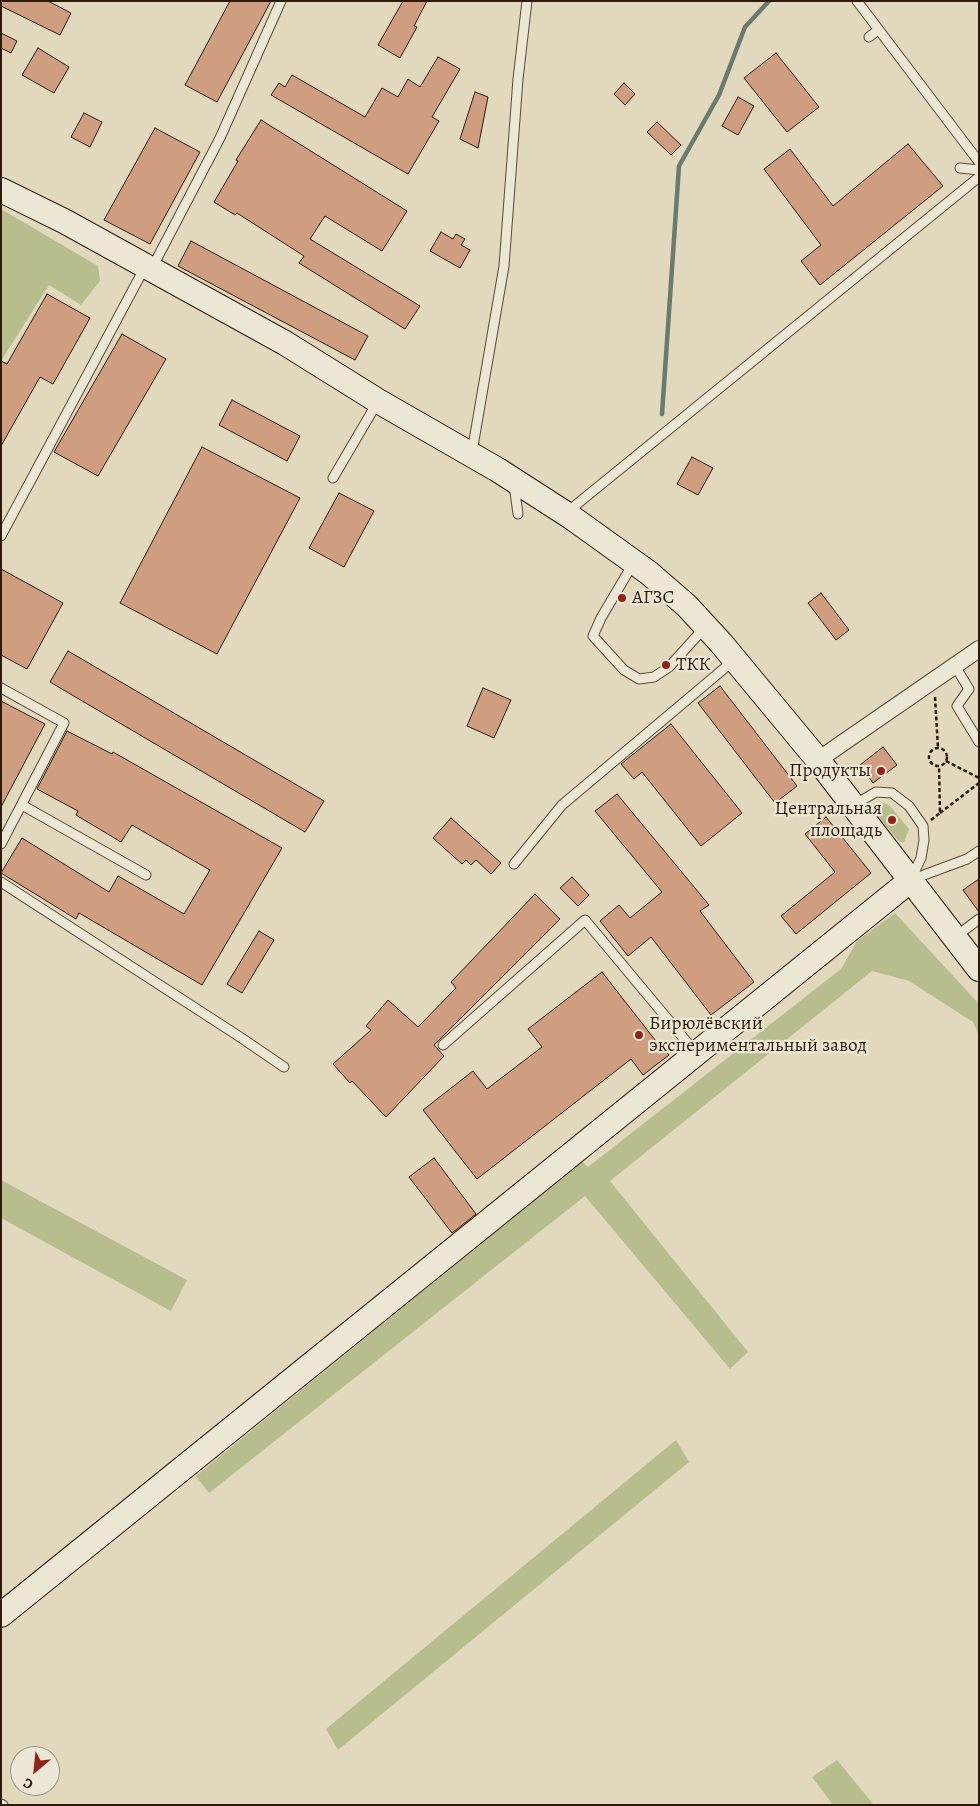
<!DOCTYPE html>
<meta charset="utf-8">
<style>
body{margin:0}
#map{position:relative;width:980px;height:1806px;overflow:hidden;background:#e1d8be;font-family:Alegreya,serif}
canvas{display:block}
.frame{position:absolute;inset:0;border:2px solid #2e1a0a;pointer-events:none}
.north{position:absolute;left:10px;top:1746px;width:50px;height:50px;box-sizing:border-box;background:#ece6d5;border:1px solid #a09484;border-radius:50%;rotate:208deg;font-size:14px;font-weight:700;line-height:20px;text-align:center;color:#2e1a0a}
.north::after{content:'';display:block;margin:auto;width:18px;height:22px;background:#8f2418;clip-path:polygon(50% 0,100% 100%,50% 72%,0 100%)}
</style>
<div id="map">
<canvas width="980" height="1806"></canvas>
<div class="frame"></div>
<div class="north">С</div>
</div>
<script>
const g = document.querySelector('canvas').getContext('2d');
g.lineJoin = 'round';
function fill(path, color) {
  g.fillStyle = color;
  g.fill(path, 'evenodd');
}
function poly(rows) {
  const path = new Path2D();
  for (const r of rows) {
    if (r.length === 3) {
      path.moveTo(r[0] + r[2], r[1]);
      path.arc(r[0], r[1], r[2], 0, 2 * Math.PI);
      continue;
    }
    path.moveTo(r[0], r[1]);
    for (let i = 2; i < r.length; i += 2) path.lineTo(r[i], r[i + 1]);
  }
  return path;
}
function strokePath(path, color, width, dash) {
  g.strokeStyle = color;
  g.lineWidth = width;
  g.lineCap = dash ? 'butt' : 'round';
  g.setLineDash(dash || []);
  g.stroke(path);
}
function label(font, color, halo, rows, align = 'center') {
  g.font = font + ' Alegreya,serif';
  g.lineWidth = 4.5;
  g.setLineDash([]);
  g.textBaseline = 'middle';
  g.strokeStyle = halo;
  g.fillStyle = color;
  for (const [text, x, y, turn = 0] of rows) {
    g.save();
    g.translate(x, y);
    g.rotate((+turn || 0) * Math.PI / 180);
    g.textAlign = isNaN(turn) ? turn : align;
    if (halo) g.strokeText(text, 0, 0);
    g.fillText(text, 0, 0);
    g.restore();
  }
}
const green = poly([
 [1,209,98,266,100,281,81,305,49,285,1,361],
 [882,802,890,806,909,829,904,842,900,842,873,811,874,808],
 [895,913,979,1004,979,1036,973,1022,909,981,872,971,610,1181,748,1352,730,1369,585,1196,209,1493,196,1476,582,1161,588,1167,841,969,857,941],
 [1,1180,187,1280,171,1311,1,1218],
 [676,1440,689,1462,338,1750,326,1729],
 [837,1760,874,1805,833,1805,812,1777]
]);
const stream = poly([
 [662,414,679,166,719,95,745,27,769,1]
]);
const building = poly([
 [1,1,48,1,71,13,60,35,1,6,1,1],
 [230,1,271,1,217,102,185,85,230,1],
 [403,1,427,1,414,26,417,27,400,58,378,45,403,1],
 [1,33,17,41,11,53,1,48,1,33],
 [38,48,69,67,54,93,22,75,38,48],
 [776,53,819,107,787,132,744,78,776,53],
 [438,57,460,69,432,117,439,121,408,174,271,95,279,83,285,87,292,75,365,117,382,88,398,97,408,79,420,87,438,57],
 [624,83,635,94,625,105,614,94,624,83],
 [475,92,488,97,478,148,460,139,475,92],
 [738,97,754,106,738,135,722,126,738,97],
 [84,113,102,122,90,147,71,137,84,113],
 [261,120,407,211,382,251,325,216,310,239,420,306,405,329,299,263,304,256,237,213,235,215,214,202,238,161,236,160,261,120],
 [657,122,681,145,671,155,647,132,657,122],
 [155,128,200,152,150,244,104,220,155,128],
 [908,144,943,186,820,285,801,261,821,245,764,169,790,149,833,206,908,144],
 [441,232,453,239,456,234,465,239,461,245,470,250,460,268,430,251,441,232],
 [191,241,368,336,355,360,178,266,191,241],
 [47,294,90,318,53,384,40,377,1,446,1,361,7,364,47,294],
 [122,334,166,359,98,476,54,452,122,334],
 [232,400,300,436,287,461,219,425,232,400],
 [202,447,300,498,217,654,120,603,202,447],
 [692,457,713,468,698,495,677,484,692,457],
 [339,493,374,511,344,567,309,548,339,493],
 [1,569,63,603,27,669,1,655,1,569],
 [821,593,849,630,836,640,808,603,821,593],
 [68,651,324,801,305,832,50,682,68,651],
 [720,686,797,786,775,803,698,703,720,686],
 [483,688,511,700,494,738,467,726,483,688],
 [1,701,45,724,1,807,1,701],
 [671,724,742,813,701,846,642,772,634,779,621,764,671,724],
 [67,731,112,754,113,752,282,848,202,985,79,913,76,919,1,873,22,838,109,892,118,876,184,914,210,870,132,825,121,842,76,815,78,811,37,789,67,731],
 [883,747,897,765,873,783,860,765,883,747],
 [617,794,709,905,700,911,754,982,711,1015,651,937,628,956,600,921,619,905,630,918,662,892,595,811,617,794],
 [826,817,871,873,796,934,781,916,835,872,805,834,826,817],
 [451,818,501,863,491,874,476,860,471,865,466,860,462,864,433,838,451,818],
 [572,877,589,895,578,906,560,888,572,877],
 [979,879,979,912,963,890,979,879],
 [535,894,560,919,434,1045,444,1056,386,1117,352,1081,350,1083,333,1064,371,1030,366,1026,388,1000,418,1027,456,988,451,982,535,894],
 [259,931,274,940,242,993,227,984,259,931],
 [602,972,659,1045,660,1044,669,1055,643,1075,631,1059,477,1179,423,1110,473,1071,487,1089,542,1047,528,1029,602,972],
 [434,1158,476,1214,452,1233,409,1177,434,1158]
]);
const path = poly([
 [935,697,938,748],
 [938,757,9],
 [946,761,979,778],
 [940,813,979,783],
 [931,820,940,813,939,766]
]);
const lane = poly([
 [857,1,979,162],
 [869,37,878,30],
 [960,168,979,170],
 [152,268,220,138,281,1],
 [472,452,504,266,518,79,527,1],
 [333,478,377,403],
 [514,485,518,514],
 [566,513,979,177],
 [1,536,145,267],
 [634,562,601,618,593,636,624,670,639,679,654,677,669,667,706,626],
 [955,666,969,689,957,706,979,742],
 [1,688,64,723,1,844],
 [22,805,146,875],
 [854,805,876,792,892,793,909,806,923,826,924,840,921,858,912,877],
 [514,864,562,805,733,661],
 [913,879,967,859,979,851],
 [1,882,240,1037,284,1067],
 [955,937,979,919],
 [443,1045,585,920,696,1053],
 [1,1804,3,1805]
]);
const street = poly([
 [818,760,979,649]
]);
const secondary = poly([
 [1,190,64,221,285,343,378,401,498,470,571,517,649,573,687,606,721,643,818,760,979,969],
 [1,1615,911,880]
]);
const markers = [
 [622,598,5,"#8f2418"],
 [666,665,5,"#8f2418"],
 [881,771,5,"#8f2418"],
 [892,820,5,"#8f2418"],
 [639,1035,5,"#8f2418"]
];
const poiNames = [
 ["АГЗС",632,598],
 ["ТКК",676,665],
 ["Продукты",871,771,"right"],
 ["Центральная",882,809,"right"],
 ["площадь",882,831,"right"],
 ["Бирюлёвский",649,1024],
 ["экспериментальный завод",649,1046]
];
fill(green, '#b8bd8e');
strokePath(stream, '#6b7a6f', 4.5);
fill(building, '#cf9d80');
strokePath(building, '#2e1a0a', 1);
strokePath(lane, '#5b4a37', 11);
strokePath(street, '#5b4a37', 18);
strokePath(secondary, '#2e1a0a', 26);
strokePath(path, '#2e1a0a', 2.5, [4, 2.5]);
strokePath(lane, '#ece6d5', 9);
strokePath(street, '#ece6d5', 16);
strokePath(secondary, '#ece6d5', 24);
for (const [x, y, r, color] of markers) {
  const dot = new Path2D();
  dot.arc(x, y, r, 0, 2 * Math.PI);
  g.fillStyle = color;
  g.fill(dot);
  strokePath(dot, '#ece6d5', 2);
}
label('19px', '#2e1a0a', '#ece6d5', poiNames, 'left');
</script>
